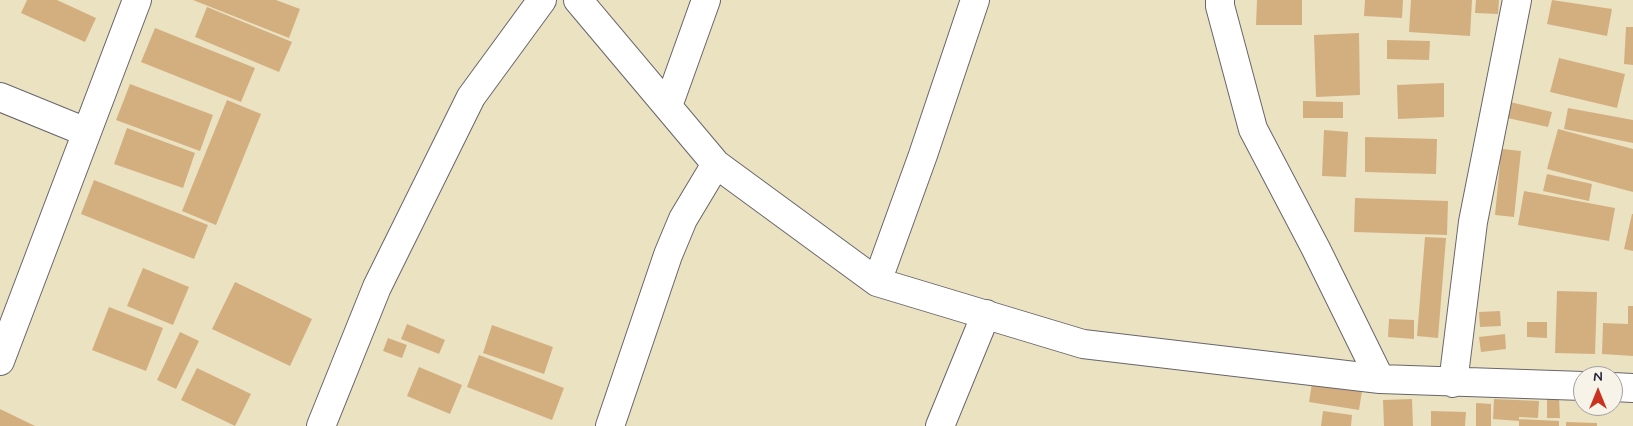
<!DOCTYPE html>
<style>
body{margin:0}
#map{position:relative;width:1633px;height:426px;overflow:hidden;background:#ebe2c2;font-family:Mynerve,sans-serif}
canvas{display:block}
.north{position:absolute;left:1573px;top:366px;width:50px;height:50px;box-sizing:border-box;background:#f7f3e8;border:1px solid #a29fa3;border-radius:50%;rotate:0deg;font-size:14px;font-weight:700;line-height:20px;text-align:center;color:#22223b}
.north::after{content:'';display:block;margin:auto;width:18px;height:22px;background:#c8321e;clip-path:polygon(50% 0,100% 100%,50% 72%,0 100%)}
</style>
<div id="map">
<canvas width="1633" height="426"></canvas>
<div class="north">N</div>
</div>
<script>
const g = document.querySelector('canvas').getContext('2d');
g.lineJoin = 'round';
function fill(path, color) {
  g.fillStyle = color;
  g.fill(path, 'evenodd');
}
function poly(rows) {
  const path = new Path2D();
  for (const r of rows) {
    path.moveTo(r[0], r[1]);
    for (let i = 2; i < r.length; i += 2) path.lineTo(r[i], r[i + 1]);
  }
  return path;
}
function strokePath(path, color, width, dash) {
  g.strokeStyle = color;
  g.lineWidth = width;
  g.lineCap = dash ? 'butt' : 'round';
  g.setLineDash(dash || []);
  g.stroke(path);
}
const building = poly([
 [27,0,57,0,96,18,85,42,21,13],
 [193,0,276,0,300,9,289,38],
 [1257,0,1302,0,1302,25,1256,25],
 [1365,0,1403,0,1402,18,1364,16],
 [1411,0,1472,0,1470,36,1409,32],
 [1476,0,1499,0,1498,14,1475,13],
 [1552,0,1612,9,1607,36,1547,24],
 [207,7,292,42,279,72,195,37],
 [1626,27,1633,27,1633,65,1624,64],
 [155,28,255,68,241,102,141,62],
 [1359,33,1360,95,1316,97,1314,35],
 [1387,40,1430,41,1429,60,1387,59],
 [1559,58,1625,74,1617,108,1550,92],
 [1444,83,1444,117,1398,119,1397,85],
 [130,84,213,115,200,151,116,120],
 [227,100,261,114,216,225,182,211],
 [1303,101,1343,102,1343,118,1303,118],
 [1506,101,1552,112,1548,127,1503,117],
 [1568,108,1633,120,1633,143,1564,129],
 [127,128,195,153,183,188,114,164],
 [1558,129,1633,149,1633,192,1547,169],
 [1324,130,1348,132,1346,177,1322,176],
 [1365,137,1437,139,1436,174,1365,172],
 [1493,148,1521,151,1514,217,1495,215,1500,164,1492,163],
 [1547,174,1592,184,1589,201,1543,191],
 [94,180,208,225,194,259,81,214],
 [1524,191,1615,208,1609,241,1518,225],
 [1355,198,1448,201,1447,235,1354,232],
 [1632,214,1633,214,1633,251,1624,249],
 [1425,237,1446,238,1438,338,1417,336],
 [143,268,189,287,173,325,127,306],
 [235,282,312,319,290,366,212,329],
 [1557,291,1597,292,1595,354,1555,353],
 [1628,306,1633,306,1633,356,1602,354,1603,323,1628,324],
 [109,307,163,328,146,371,92,350],
 [1500,311,1501,326,1480,327,1479,312],
 [1389,319,1414,320,1414,339,1388,337],
 [1527,322,1547,322,1547,338,1527,337],
 [407,324,445,340,439,354,401,339],
 [492,325,553,347,544,374,483,353],
 [180,332,199,341,176,389,157,380],
 [1505,334,1506,349,1481,352,1479,337],
 [388,338,407,345,402,358,383,351],
 [479,355,564,388,552,420,467,387],
 [419,367,462,385,450,414,407,396],
 [197,368,251,394,235,426,181,400],
 [1312,383,1362,391,1359,410,1309,402],
 [1547,398,1559,398,1560,418,1547,418],
 [1412,399,1413,426,1384,426,1383,400],
 [1494,399,1539,401,1538,418,1519,417,1519,421,1493,419],
 [1476,403,1491,404,1491,426,1476,426],
 [0,409,35,426,0,426],
 [1323,411,1352,415,1351,426,1321,426],
 [1431,411,1466,412,1465,426,1431,426],
 [1519,419,1559,421,1559,426,1519,426],
 [1566,422,1597,423,1597,426,1566,426]
]);
const minor = poly([
 [578,0,716,164,877,282,1083,344,1380,379,1583,386],
 [1220,0,1220,6,1253,129,1316,249,1380,379],
 [0,97,86,132],
 [668,106,706,0],
 [877,282,923,155,975,0],
 [0,361,137,0],
 [1453,383,1473,222,1517,0],
 [1613,387,1633,388],
 [321,426,377,287,471,97,542,0],
 [610,426,668,255,683,219,716,164],
 [940,426,986,314]
]);
fill(building, '#d3af80');
strokePath(minor, '#68656a', 30);
strokePath(minor, '#fff', 28);
</script>
